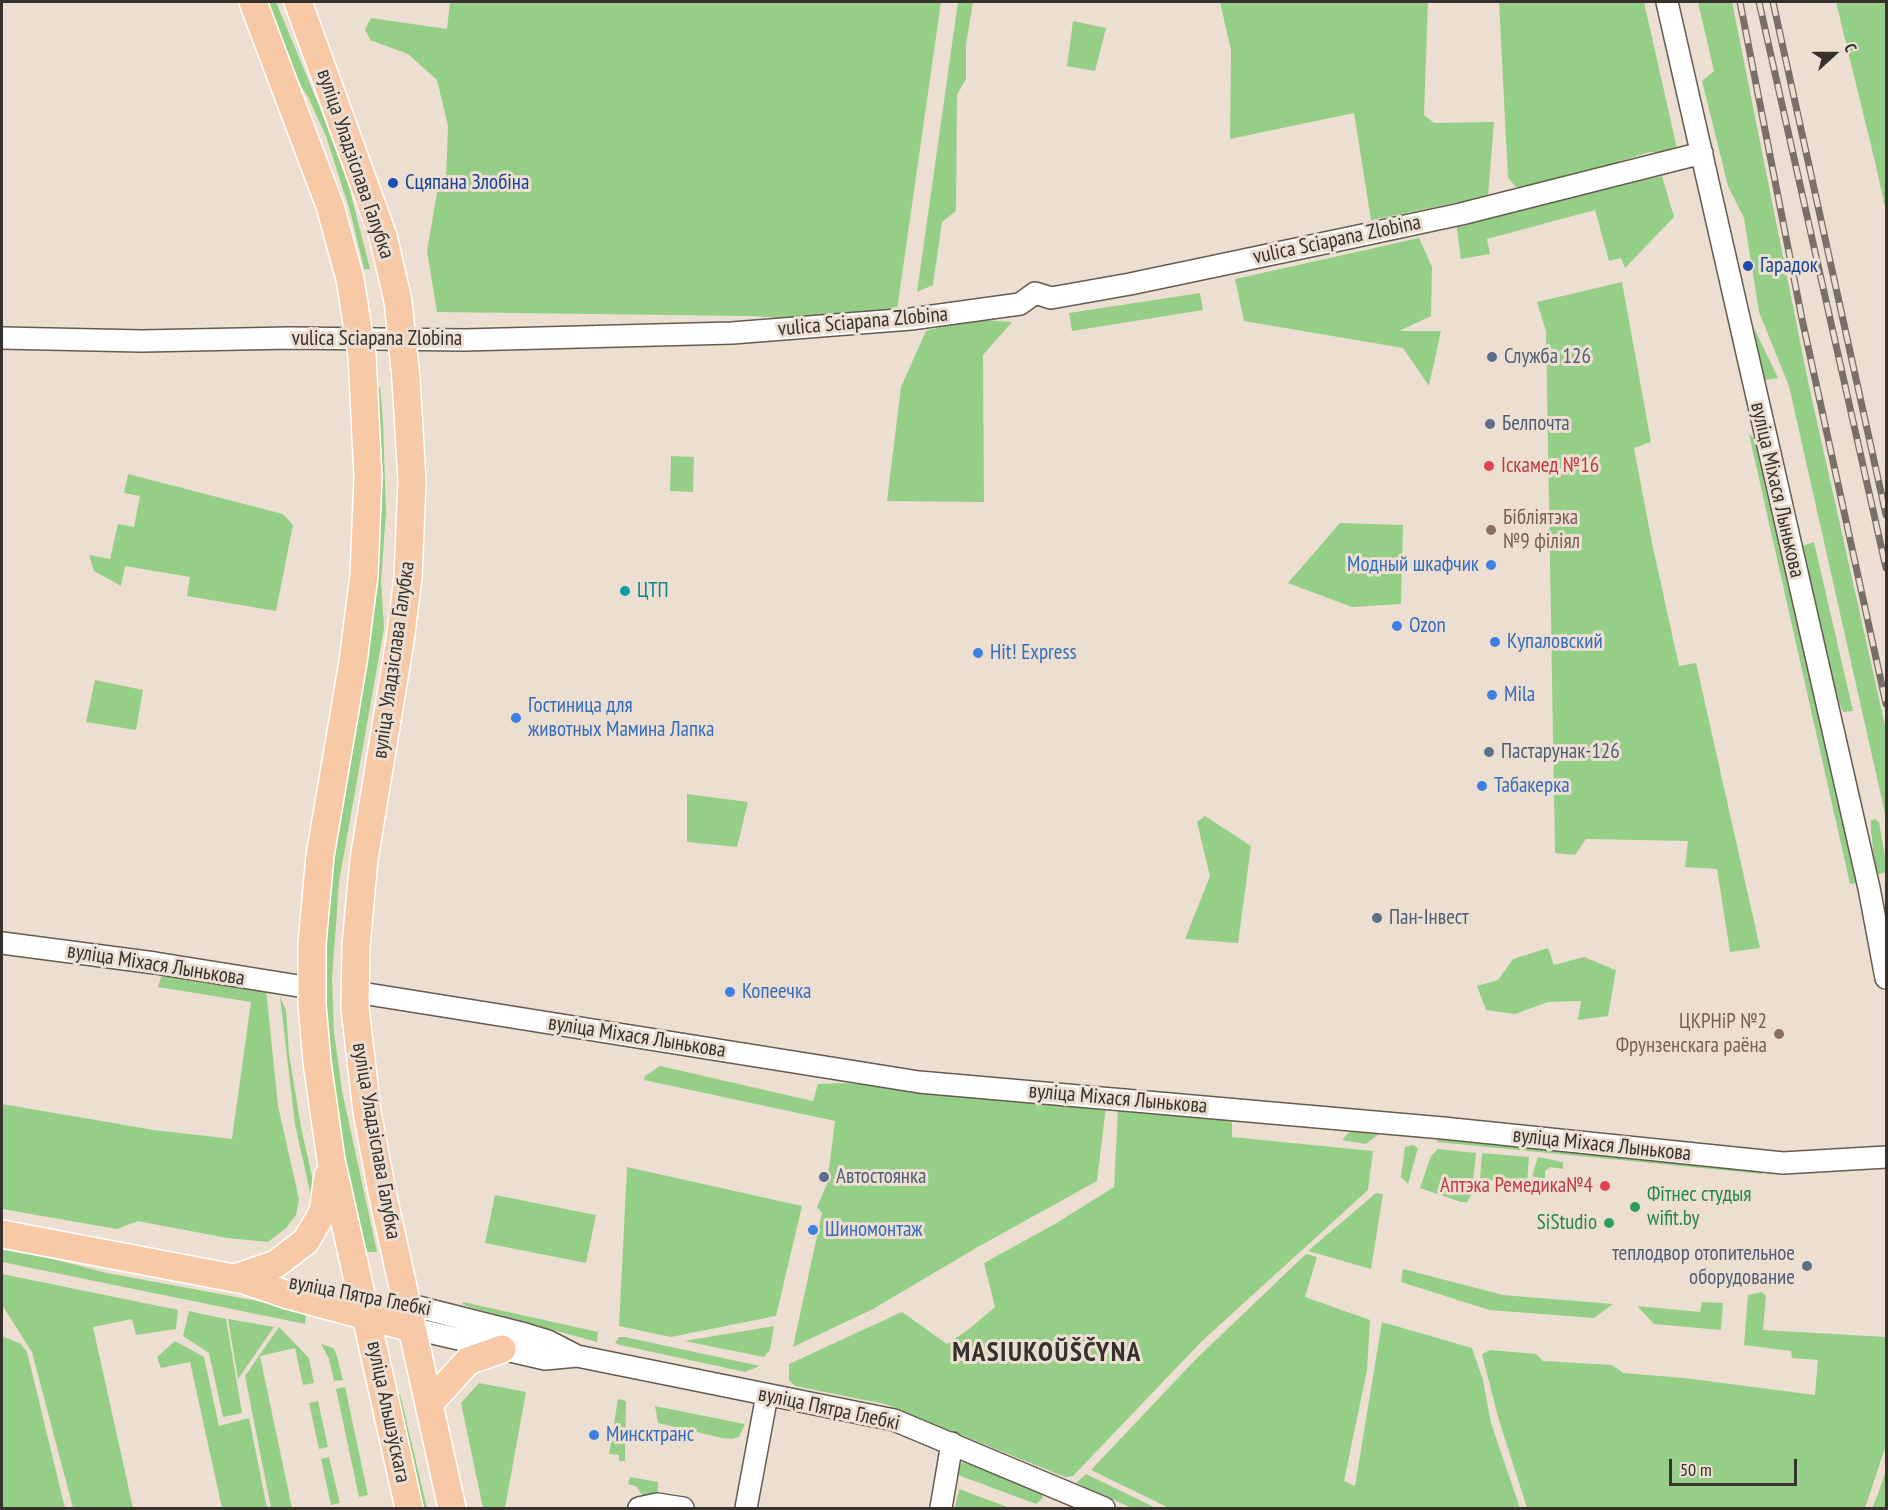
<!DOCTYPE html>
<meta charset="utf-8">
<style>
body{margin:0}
#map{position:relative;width:1888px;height:1510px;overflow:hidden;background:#ecdfd1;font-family:"PT Sans Narrow",sans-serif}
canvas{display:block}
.frame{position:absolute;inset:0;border:3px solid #36312c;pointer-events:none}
.north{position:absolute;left:1804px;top:24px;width:60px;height:60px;-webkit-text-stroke:4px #ecdfd1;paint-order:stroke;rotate:69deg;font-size:16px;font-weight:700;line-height:24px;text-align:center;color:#36312c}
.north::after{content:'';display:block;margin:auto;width:21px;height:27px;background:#36312c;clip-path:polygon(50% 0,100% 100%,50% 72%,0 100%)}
.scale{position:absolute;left:1669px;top:1459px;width:128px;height:27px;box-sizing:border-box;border:3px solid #36312c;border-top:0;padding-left:8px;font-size:18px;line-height:21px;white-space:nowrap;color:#36312c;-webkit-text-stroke:4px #ecdfd1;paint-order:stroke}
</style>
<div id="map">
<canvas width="1888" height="1510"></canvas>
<div class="frame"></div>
<div class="north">С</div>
<div class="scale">50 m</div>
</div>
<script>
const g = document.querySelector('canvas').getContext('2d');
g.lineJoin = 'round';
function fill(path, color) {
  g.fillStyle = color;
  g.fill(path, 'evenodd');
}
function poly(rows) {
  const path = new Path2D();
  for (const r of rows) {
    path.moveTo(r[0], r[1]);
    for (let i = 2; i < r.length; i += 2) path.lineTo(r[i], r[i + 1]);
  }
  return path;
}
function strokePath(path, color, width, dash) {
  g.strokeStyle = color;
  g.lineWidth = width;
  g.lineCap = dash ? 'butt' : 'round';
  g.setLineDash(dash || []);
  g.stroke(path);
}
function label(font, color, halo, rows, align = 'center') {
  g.font = font + ' "PT Sans Narrow",sans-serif';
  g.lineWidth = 6;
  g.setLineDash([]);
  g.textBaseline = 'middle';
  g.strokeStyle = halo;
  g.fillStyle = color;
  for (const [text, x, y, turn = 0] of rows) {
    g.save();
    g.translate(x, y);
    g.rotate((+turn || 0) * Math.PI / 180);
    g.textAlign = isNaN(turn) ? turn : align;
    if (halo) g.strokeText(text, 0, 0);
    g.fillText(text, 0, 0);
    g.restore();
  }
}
const green = poly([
 [261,2,276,2,320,108,349,187,370,269,361,269,364,268,350,211,326,136,309,99,282,54],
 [450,2,941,2,896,317,846,322,750,316,437,312,427,251,438,187,446,178,448,126,437,80,408,54,370,40,365,29,371,18,447,29],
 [958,2,973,2,966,45,966,79,957,95,956,211,942,222,933,285,917,292],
 [1220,2,1428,2,1424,115,1434,123,1494,122,1488,196,1371,220,1354,113,1230,139,1231,50],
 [1499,2,1644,2,1678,153,1650,152,1607,165,1597,172,1523,189,1515,186,1508,178],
 [1698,2,1732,2,1809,386,1886,730,1886,818,1789,386,1759,312,1744,218,1728,186,1702,81,1714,71],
 [1836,2,1886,2,1886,211,1875,162],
 [1073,21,1106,28,1095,71,1067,66],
 [1662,176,1674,217,1625,268,1621,258,1609,261,1595,210,1487,239,1490,254,1461,259,1456,223],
 [1419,238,1432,267,1431,316,1399,331,1441,331,1429,386,1403,348,1244,321,1235,279],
 [1622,282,1651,442,1634,448,1652,543,1679,666,1696,663,1760,948,1730,952,1717,869,1685,867,1688,841,1586,839,1575,855,1555,853,1546,331,1537,302],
 [1200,293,1203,310,1072,331,1069,313],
 [971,319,1012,322,983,355,984,502,887,501,901,387,926,331],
 [1754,328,1778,378,1764,380],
 [374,387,380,387,383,422,386,512,381,581,384,628,339,882,332,979,334,1032,342,1091,377,1252,365,1252,328,1079,321,927,374,604,381,505,379,443],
 [1749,434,1755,439,1761,458,1856,883,1850,884],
 [671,456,694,457,693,492,670,491],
 [128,474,283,514,293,525,276,611,187,596,190,577,125,566,121,586,94,571,89,555,110,559,118,524,134,527,140,496,124,493],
 [1340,523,1403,525,1401,604,1352,607,1288,583],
 [1814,542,1853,711,1843,712,1829,677,1798,547],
 [95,680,143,690,136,730,86,722],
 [687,794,748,802,737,847,687,842],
 [1205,816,1251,846,1238,943,1185,939,1210,876,1197,822],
 [1875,819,1879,822,1886,862,1886,872,1876,875,1871,831,1871,821],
 [1548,948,1554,965,1584,957,1616,970,1608,1016,1578,1020,1581,1001,1548,1002,1515,1014,1486,1010,1477,986,1498,980,1513,959],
 [162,974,266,989,278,1106,299,1199,296,1215,286,1228,268,1242,227,1238,138,1221,117,1229,2,1209,2,1104,154,1130,232,1139,251,1002,158,987],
 [280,997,286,1010,289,1054,301,1127,317,1199,308,1217,310,1192,295,1124],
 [660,1066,813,1101,818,1084,845,1083,1106,1106,1097,1181,976,1248,873,1309,793,1347,822,1213,817,1207,827,1184,835,1121,644,1080,645,1076],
 [1118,1109,1232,1113,1232,1137,1373,1151,1368,1190,1202,1341,1073,1476,1065,1477,885,1404,795,1386,789,1380,789,1364,902,1312,947,1344,969,1329,995,1307,984,1263,1055,1224,1114,1187],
 [1353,1128,1380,1133,1366,1144,1342,1140],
 [1438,1136,1762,1170,1762,1174,1437,1142],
 [1413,1145,1418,1148,1408,1184,1401,1177,1405,1147],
 [1438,1149,1476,1153,1472,1193,1467,1202,1461,1202,1420,1188,1431,1156],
 [1482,1153,1529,1157,1527,1183,1480,1179],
 [1538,1157,1563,1162,1563,1169,1550,1167,1545,1171,1545,1179,1532,1176],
 [627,1167,802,1206,776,1316,671,1337,619,1326],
 [1376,1193,1383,1194,1371,1269,1308,1251],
 [495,1195,596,1215,586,1263,485,1243],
 [2,1246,107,1273,306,1310,305,1324,2,1262],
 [1306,1254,1317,1257,1305,1297,1370,1320,1367,1370,1344,1481,1355,1486,1382,1322,1472,1348,1483,1380,1491,1423,1520,1508,1169,1508,1091,1470,1196,1359],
 [1403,1269,1503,1295,1613,1304,1594,1318,1489,1310,1401,1282],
 [2,1274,178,1310,176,1329,136,1335,132,1319,93,1327,133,1508,73,1508,32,1352,2,1305],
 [1762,1292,1766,1296,1763,1330,1886,1337,1886,1445,1865,1508,1527,1508,1498,1417,1482,1354,1490,1350,1536,1354,1543,1361,1612,1365,1623,1373,1684,1378,1815,1395,1818,1360,1792,1358,1791,1351,1744,1345,1748,1295],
 [463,1302,598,1332,597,1342,470,1307,462,1304],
 [1702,1302,1723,1303,1721,1330,1654,1324,1637,1306,1700,1312],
 [189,1311,226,1319,242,1413,223,1417,209,1353,183,1336],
 [228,1319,274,1327,238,1379],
 [774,1326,770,1350,764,1357,684,1341],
 [279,1327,309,1358,314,1383,303,1385,295,1348,260,1356,292,1508,271,1508,245,1376],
 [2,1336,21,1344,27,1352,65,1508,2,1508],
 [619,1337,625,1337,760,1366,745,1372,620,1345,615,1343],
 [175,1341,204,1357,219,1426,249,1418,267,1508,222,1508,190,1362,161,1368,157,1357],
 [321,1344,333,1348,336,1353,343,1380,334,1381,329,1359],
 [479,1383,526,1392,505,1508,483,1508,461,1403],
 [345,1387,368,1495,359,1497,336,1389],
 [400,1394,427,1508,421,1508,394,1395],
 [618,1399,626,1401,625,1461,619,1461,619,1455,609,1454],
 [318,1401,328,1447,319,1449,309,1403],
 [655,1406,745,1424,739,1437,732,1439,722,1438,658,1423],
 [329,1457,340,1503,331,1505,321,1459],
 [963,1462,1041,1490,1043,1498,1036,1504,958,1475,957,1468],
 [1886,1470,1886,1508,1872,1508,1878,1494],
 [1086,1474,1156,1508,1132,1508,1076,1483],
 [630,1477,658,1482,658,1500,655,1495,642,1495,637,1487,628,1484],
 [959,1489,1010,1508,955,1508]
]);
const minor = poly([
 [1667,2,1869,888,1886,978],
 [2,338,142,341,290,338,465,340,732,333,911,319,1020,304,1035,293,1051,298,1130,284,1363,235,1461,214,1702,153],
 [2,943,155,963,311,988],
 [355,992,919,1082,1443,1128,1783,1163,1886,1157],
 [406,1304,525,1334,548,1341,577,1356,894,1420,1104,1508],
 [411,1328,545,1359,577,1356],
 [639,1508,657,1504,683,1508],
 [746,1508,767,1395],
 [941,1508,952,1443]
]);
const major = poly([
 [253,2,330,206,350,279,362,355,368,477,364,575,353,662,320,856,312,944,312,1005,317,1062,331,1160,409,1508],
 [298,2,383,236,398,301,406,379,412,481,408,578,400,641,364,859,356,946,355,1008,367,1112,383,1197,452,1508],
 [2,1234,244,1280,288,1295,411,1328],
 [235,1278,276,1264,306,1241,323,1212,328,1176],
 [429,1404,468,1361,502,1349]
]);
const rail = poly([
 [1740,2,1802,319,1886,704],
 [1759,2,1886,568],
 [1773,2,1886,515]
]);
const markers = [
 [393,183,6,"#1a4fb4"],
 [1748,266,6,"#1a4fb4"],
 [1492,357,6,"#5c6f8a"],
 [1490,424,6,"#5c6f8a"],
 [1489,466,6,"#e0444e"],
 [1491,530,6,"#8d6e63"],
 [1491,565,6,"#3f7fe0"],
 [625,591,6,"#0f9aa8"],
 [1397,626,6,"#3f7fe0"],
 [1495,642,6,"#3f7fe0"],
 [978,653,6,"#3f7fe0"],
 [1492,695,6,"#3f7fe0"],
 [516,718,6,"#3f7fe0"],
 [1489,752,6,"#5c6f8a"],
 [1482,786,6,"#3f7fe0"],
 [1377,918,6,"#5c6f8a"],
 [730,992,6,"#3f7fe0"],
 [1779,1034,6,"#8d6e63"],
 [824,1177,6,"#5c6f8a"],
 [1605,1186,6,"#e0444e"],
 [1635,1207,6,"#2e9e5b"],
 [1609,1223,6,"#2e9e5b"],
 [813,1230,6,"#3f7fe0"],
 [1807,1266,6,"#5c6f8a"],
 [594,1435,6,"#3f7fe0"]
];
const streetNames = [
 ["вуліца Уладзіслава Галубка",355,164,71],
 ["vulica Sciapana Zlobina",1337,240,-12],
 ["vulica Sciapana Zlobina",863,322,-5],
 ["vulica Sciapana Zlobina",377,339],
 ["вуліца Міхася Лынькова",1777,490,77],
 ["вуліца Уладзіслава Галубка",394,660,-82],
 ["вуліца Міхася Лынькова",156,965,9],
 ["вуліца Міхася Лынькова",637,1037,9],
 ["вуліца Міхася Лынькова",1118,1099,5],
 ["вуліца Уладзіслава Галубка",376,1141,80],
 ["вуліца Міхася Лынькова",1602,1145,6],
 ["вуліца Пятра Глебкі",360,1296,11],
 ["вуліца Пятра Глебкі",829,1409,12],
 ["вуліца Альшэўскага",388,1412,78]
];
const transitNames = [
 ["Сцяпана Злобіна",405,183],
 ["Гарадок",1760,266]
];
const serviceNames = [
 ["Служба 126",1504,357],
 ["Белпочта",1502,424],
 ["Пастарунак-126",1501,752],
 ["Пан-Інвест",1389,918],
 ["Автостоянка",836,1177],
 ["теплодвор отопительное",1795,1254,"right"],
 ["оборудование",1795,1278,"right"]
];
const healthNames = [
 ["Іскамед №16",1501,466],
 ["Аптэка Ремедика№4",1593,1186,"right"]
];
const educationNames = [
 ["Бібліятэка",1503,518],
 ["№9 філіял",1503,542],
 ["ЦКРНіР №2",1767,1022,"right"],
 ["Фрунзенскага раёна",1767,1046,"right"]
];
const shopNames = [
 ["Модный шкафчик",1479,565,"right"],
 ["Ozon",1409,626],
 ["Купаловский",1507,642],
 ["Hit! Express",990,653],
 ["Mila",1504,695],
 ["Гостиница для",528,706],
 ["животных Мамина Лапка",528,730],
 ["Табакерка",1494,786],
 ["Копеечка",742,992],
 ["Шиномонтаж",825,1230],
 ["Минсктранс",606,1435]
];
const cultureNames = [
 ["ЦТП",637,591]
];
const leisureNames = [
 ["Фітнес студыя",1647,1195],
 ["wifit.by",1647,1219],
 ["SiStudio",1597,1223,"right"]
];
const districtNames = [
 ["MASIUKOŬŠČYNA",1047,1353]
];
fill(green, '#95cf87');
strokePath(minor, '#655b4e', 24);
strokePath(major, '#fff', 30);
strokePath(minor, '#fff', 21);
strokePath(major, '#f8c9a7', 27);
strokePath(rail, '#787068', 7);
strokePath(rail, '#ecdfd1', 4.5, [14]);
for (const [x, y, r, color] of markers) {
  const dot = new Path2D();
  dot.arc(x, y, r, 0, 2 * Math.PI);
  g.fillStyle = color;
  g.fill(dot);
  strokePath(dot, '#ecdfd1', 2);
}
label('21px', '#36312c', '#ecdfd1', streetNames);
label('21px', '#164399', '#ecdfd1', transitNames, 'left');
label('21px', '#4e5e75', '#ecdfd1', serviceNames, 'left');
label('21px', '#be3a42', '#ecdfd1', healthNames, 'left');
label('21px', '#785e54', '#ecdfd1', educationNames, 'left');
label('21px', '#366cbe', '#ecdfd1', shopNames, 'left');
label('21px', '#0d838f', '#ecdfd1', cultureNames, 'left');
label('21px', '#27864d', '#ecdfd1', leisureNames, 'left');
g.letterSpacing = '1.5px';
label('bold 27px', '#36312c', '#ecdfd1', districtNames);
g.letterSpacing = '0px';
</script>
